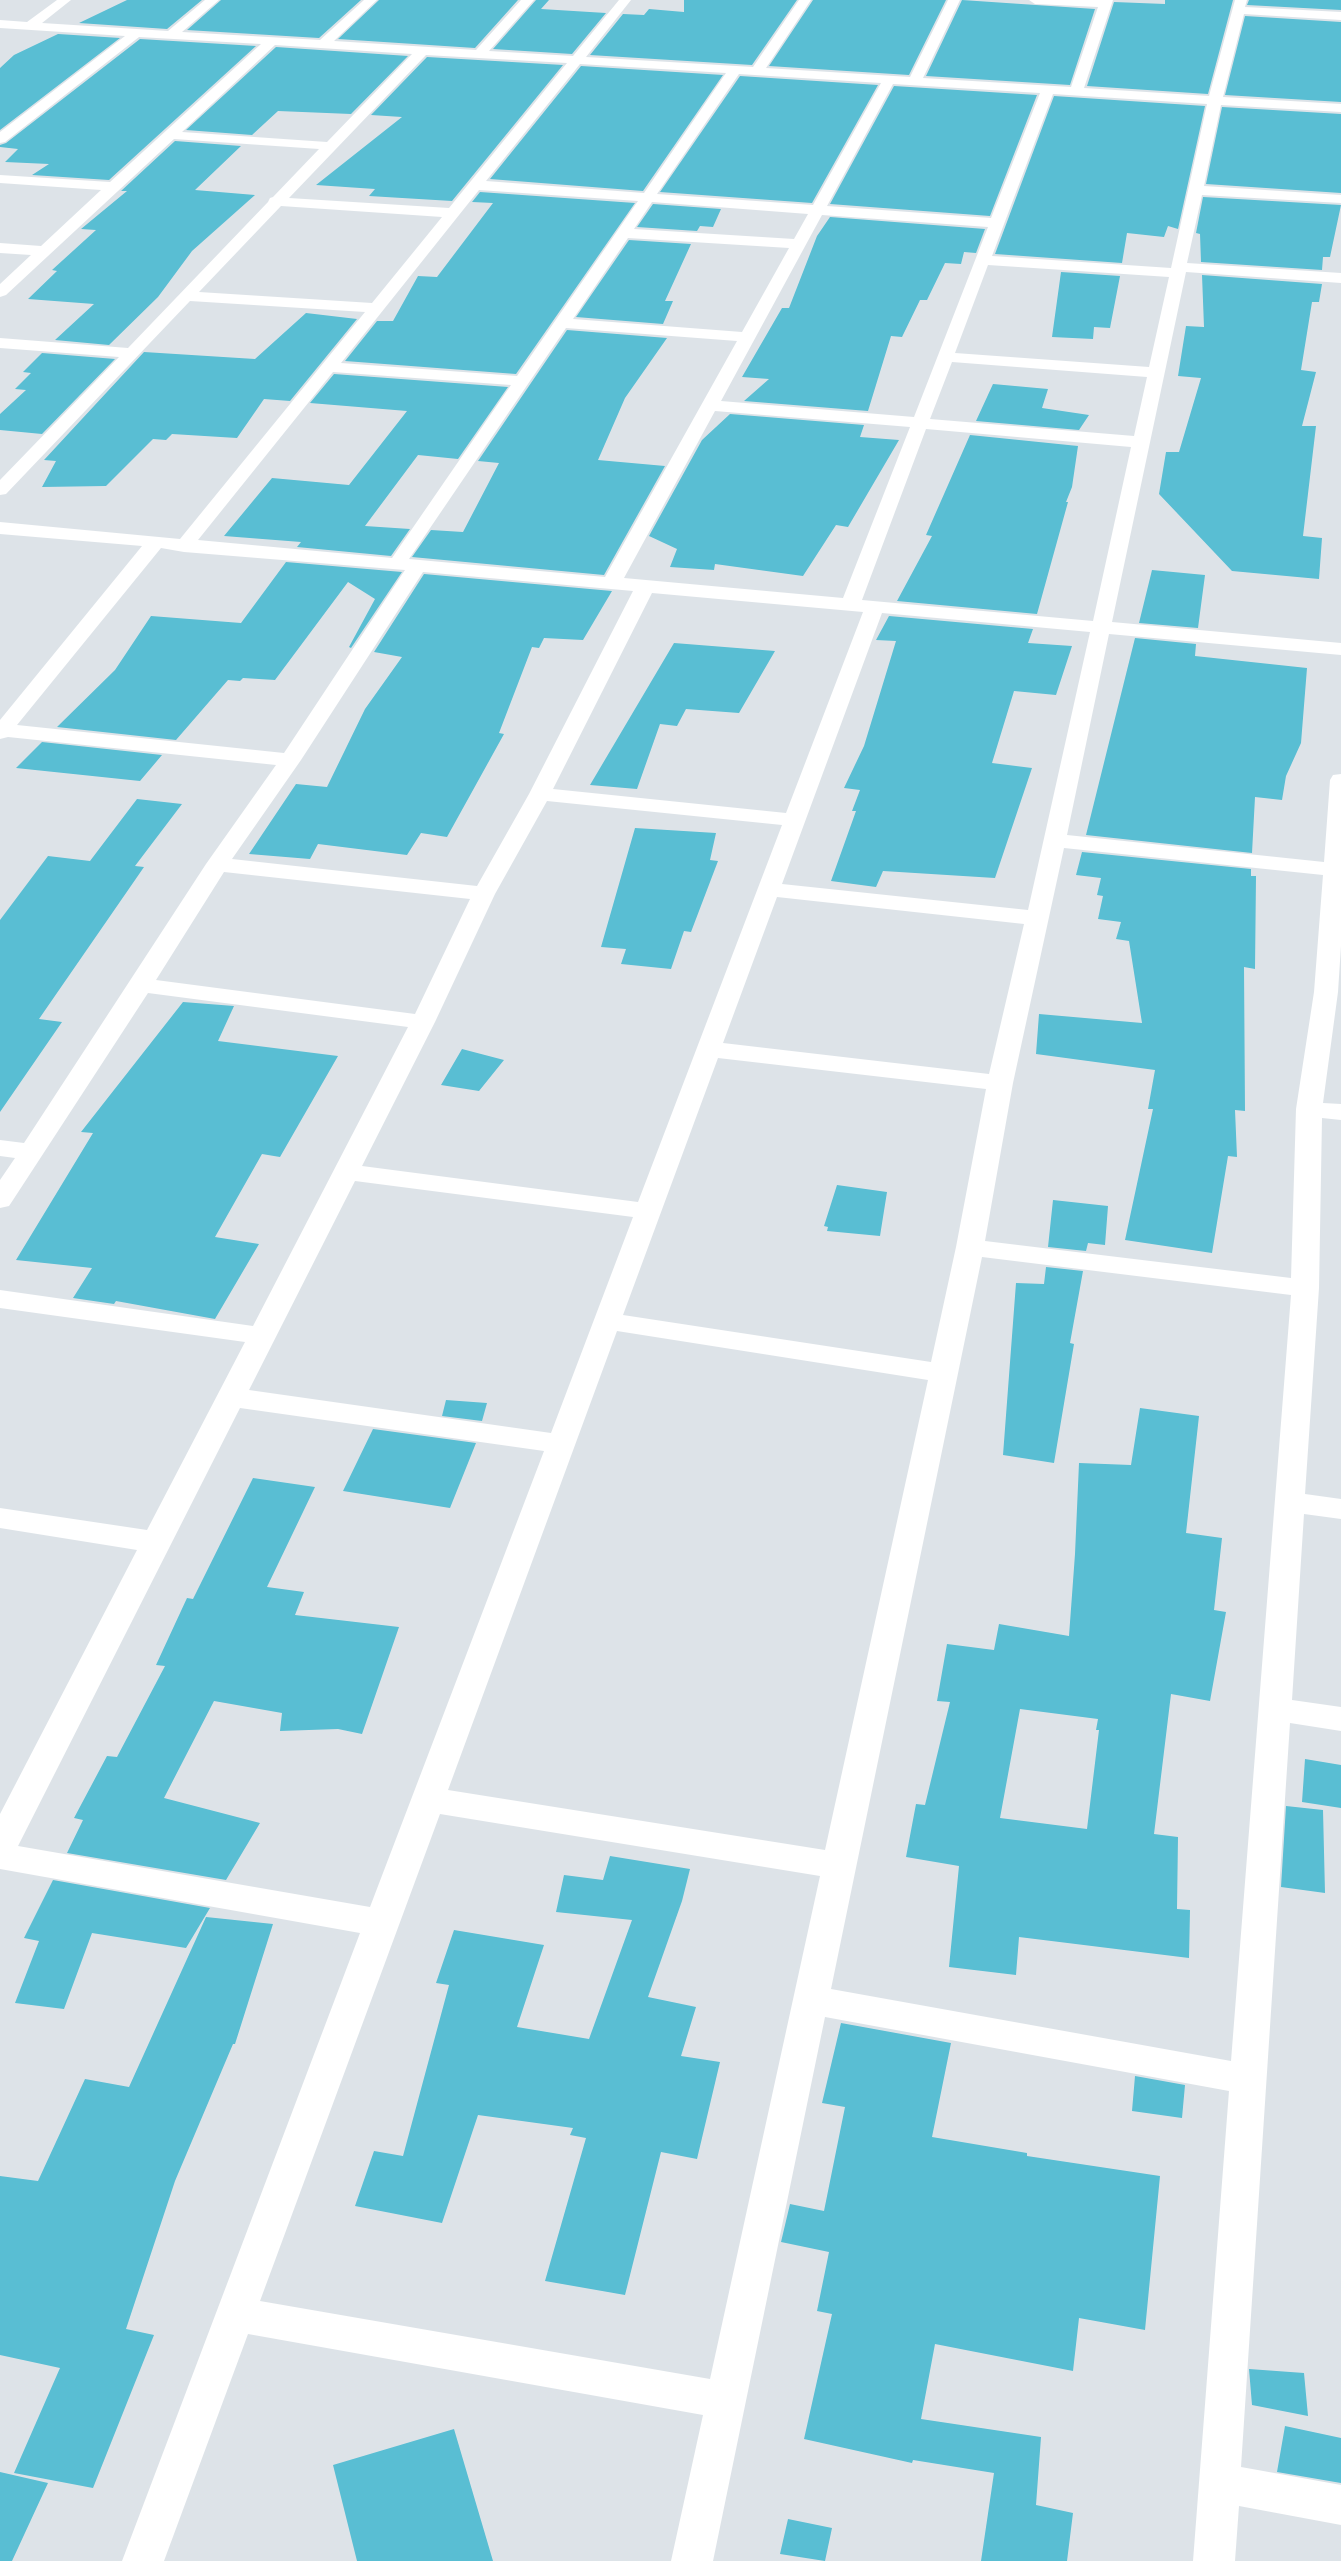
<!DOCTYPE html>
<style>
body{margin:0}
canvas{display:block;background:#dde3e8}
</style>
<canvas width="1341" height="2561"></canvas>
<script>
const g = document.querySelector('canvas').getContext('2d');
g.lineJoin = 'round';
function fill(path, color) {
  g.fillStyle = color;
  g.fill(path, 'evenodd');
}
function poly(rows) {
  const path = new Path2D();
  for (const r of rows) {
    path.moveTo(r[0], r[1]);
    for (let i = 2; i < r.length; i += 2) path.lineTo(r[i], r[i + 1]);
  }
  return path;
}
const building = poly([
 [127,0,202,0,167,29,79,23],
 [221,0,361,0,319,38,187,30],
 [379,0,518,0,475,48,338,39],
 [536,0,549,0,541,9,606,13,572,54,493,49],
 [684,0,797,0,752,65,590,55,623,14,644,15,649,9,684,12],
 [813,0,946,0,909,75,769,66],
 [962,0,1095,9,1070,85,926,76],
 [1165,0,1233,0,1208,94,1087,86,1114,2,1165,4],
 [1249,0,1341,0,1341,10,1247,5],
 [1245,16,1341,22,1341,102,1225,95],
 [58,34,120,38,0,130,0,68,14,55],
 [140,39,256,46,109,180,32,175,49,164,5,162,18,149,0,147,0,145,6,143],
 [276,47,408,56,351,114,278,111,252,135,186,130],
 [427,57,563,65,452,201,369,196,375,189,316,185,402,117,371,115],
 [581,66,723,75,643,191,490,179],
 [740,76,878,85,812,203,660,192],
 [894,86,1037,95,990,216,830,204],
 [1054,96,1205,106,1178,229,1168,226,1164,237,1127,233,1122,263,995,254],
 [1222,107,1341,114,1341,193,1206,184],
 [175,141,241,146,195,190,255,195,192,251,158,297,109,345,55,340,94,304,28,299,57,271,52,270,96,230,81,229,127,191,121,191],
 [480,192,635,203,516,374,345,361,377,321,393,321,418,276,437,277,493,203,472,202],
 [1203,197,1341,205,1330,257,1323,257,1322,270,1201,262,1200,234,1196,233],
 [653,204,721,209,713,227,700,226,697,231,637,227],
 [830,217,985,229,976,253,964,252,961,264,945,263,927,300,920,300,902,337,891,336,868,411,744,401,769,379,742,377,782,308,789,308,817,236],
 [629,240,691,244,665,301,673,301,663,324,576,317],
 [1061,272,1120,276,1110,328,1094,327,1093,339,1052,337],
 [1202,275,1322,284,1319,302,1312,302,1301,370,1316,372,1302,426,1316,426,1303,536,1322,538,1319,579,1232,571,1159,494,1166,452,1179,452,1201,378,1178,376,1186,326,1204,327],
 [306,313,357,319,290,401,264,399,237,438,172,434,166,440,153,439,106,486,42,487,56,461,44,460,144,352,255,359],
 [567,330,667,338,625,398,598,460,665,466,604,575,412,557,431,530,463,532,499,463,478,461],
 [42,353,115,359,42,434,0,430,0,414,26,390,15,389,31,373,23,372],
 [334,374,508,387,458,459,418,455,365,526,410,529,391,556,297,547,301,542,224,536,272,478,349,485,407,411,310,403],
 [993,384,1048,389,1042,408,1089,415,1079,430,976,421],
 [730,414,864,425,860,437,899,440,848,527,836,525,803,576,715,564,714,570,670,567,677,549,649,536,702,440],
 [970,435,1078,446,1072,487,1066,502,1068,502,1037,614,897,601,932,536,926,535],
 [286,562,402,572,351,648,349,647,375,599,348,582,275,680,243,678,240,681,228,680,176,740,57,727,115,670,151,616,241,623],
 [1152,570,1205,575,1198,628,1139,623],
 [424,574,612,591,583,640,544,638,539,648,532,647,499,733,504,734,447,837,421,833,407,855,318,844,310,859,249,854,296,784,327,787,365,709,402,657,374,652],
 [889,616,1033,629,1028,643,1072,646,1056,695,1014,691,992,763,1032,768,995,878,883,871,876,887,831,881,856,811,852,811,860,790,844,788,864,746,896,641,876,640],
 [1135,638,1196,644,1195,656,1307,668,1301,743,1286,776,1282,800,1255,797,1252,853,1086,835],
 [674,643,775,651,739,713,686,709,677,726,660,724,637,789,590,785],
 [42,742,162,755,140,781,16,768],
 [137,799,182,804,135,866,144,867,39,1019,62,1022,0,1112,0,920,48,856,90,861],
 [635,828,716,833,710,860,718,861,691,932,684,931,671,969,621,964,626,949,601,947],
 [1082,852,1251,869,1251,876,1256,876,1255,969,1244,967,1245,1111,1235,1110,1237,1157,1228,1156,1212,1253,1125,1240,1153,1109,1148,1109,1155,1070,1036,1054,1039,1014,1142,1023,1129,941,1116,939,1121,922,1098,919,1103,896,1097,895,1101,878,1076,875],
 [183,1002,234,1006,218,1041,338,1056,280,1157,262,1154,215,1237,259,1244,215,1319,116,1301,114,1304,73,1298,92,1268,16,1260,93,1133,81,1132],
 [462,1049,504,1060,479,1091,441,1085],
 [837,1185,887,1192,880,1236,827,1231,828,1227,824,1226],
 [1053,1200,1108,1206,1105,1245,1088,1243,1086,1251,1048,1247],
 [1046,1267,1083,1271,1070,1343,1074,1344,1054,1463,1003,1455,1016,1283,1044,1284],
 [446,1400,487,1403,482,1421,442,1416],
 [1140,1408,1199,1416,1186,1533,1222,1538,1214,1610,1226,1612,1210,1701,1171,1694,1154,1834,1178,1837,1177,1909,1190,1910,1189,1958,1019,1937,1016,1975,949,1967,959,1866,906,1857,916,1804,925,1805,950,1702,937,1701,947,1644,994,1650,999,1624,1069,1636,1075,1554,1079,1463,1131,1465],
 [1020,1709,1098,1719,1096,1730,1099,1730,1087,1829,1000,1818],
 [373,1429,476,1443,450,1508,343,1491],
 [253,1478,315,1487,267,1587,304,1592,295,1615,399,1627,362,1734,338,1729,280,1731,282,1713,214,1701,164,1798,260,1823,226,1880,67,1853,83,1820,74,1818,107,1756,117,1757,165,1666,156,1665,187,1598,193,1599],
 [1305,1759,1341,1765,1341,1808,1302,1802],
 [1286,1806,1323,1810,1325,1893,1281,1887],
 [610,1856,690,1869,682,1901,648,1997,696,2007,681,2056,720,2062,697,2159,661,2152,625,2295,545,2281,586,2138,570,2135,573,2128,478,2115,442,2223,355,2206,374,2151,403,2156,449,1985,436,1983,454,1930,544,1945,517,2027,589,2039,632,1920,556,1912,564,1875,603,1880],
 [53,1880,210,1908,186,1948,92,1933,64,2009,15,2003,39,1941,24,1938],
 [206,1917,273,1924,235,2044,233,2044,175,2181,126,2329,154,2335,93,2488,14,2473,60,2368,0,2355,0,2176,38,2181,85,2079,129,2087],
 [841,2023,951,2043,932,2137,1027,2153,1027,2156,1160,2176,1145,2330,1079,2318,1073,2371,935,2344,921,2419,1041,2437,1036,2505,1073,2513,1067,2561,981,2561,994,2473,913,2460,912,2463,804,2439,832,2314,817,2311,829,2252,781,2242,790,2204,824,2211,845,2107,822,2103],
 [1135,2076,1185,2085,1182,2118,1132,2111],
 [1249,2369,1304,2373,1308,2416,1252,2405],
 [1285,2426,1341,2438,1341,2483,1277,2472],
 [454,2429,493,2561,357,2561,333,2465],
 [0,2472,48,2483,12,2561,0,2561],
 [788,2519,832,2528,825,2561,780,2554]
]);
const minor = poly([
 [57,0,71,0,42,23,168,31,205,0,219,0,182,32,320,40,364,0,377,0,334,41,476,50,521,0,534,0,489,51,573,56,619,0,631,0,586,57,753,67,799,0,811,0,766,68,910,77,948,0,960,0,923,78,1071,87,1098,7,1035,4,1029,0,1113,0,1084,88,1209,96,1235,0,1247,0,1245,7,1341,12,1341,20,1244,14,1223,97,1341,104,1341,112,1221,105,1204,186,1341,195,1341,203,1202,195,1187,263,1341,273,1341,283,1186,272,1112,622,1341,643,1341,655,1109,634,1067,835,1324,862,1330,780,1333,775,1341,774,1341,946,1338,992,1323,1103,1341,1104,1341,1120,1322,1118,1319,1288,1305,1494,1341,1499,1341,1519,1304,1514,1292,1700,1341,1707,1341,1731,1290,1723,1241,2467,1341,2485,1341,2525,1239,2506,1235,2561,1193,2561,1229,2091,825,2017,713,2561,671,2561,703,2415,248,2334,164,2561,122,2561,360,1933,0,1869,0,1814,137,1550,0,1528,0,1508,147,1530,245,1342,0,1308,0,1290,253,1326,408,1027,148,993,13,1200,9,1206,0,1208,0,1180,15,1158,0,1156,0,1140,24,1143,206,864,276,765,8,737,0,739,0,720,142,546,0,534,0,522,180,539,365,312,190,301,6,494,0,495,0,480,119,357,0,348,0,338,128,348,268,202,270,198,273,197,319,149,174,139,6,295,0,297,0,284,31,255,0,253,0,243,41,246,101,190,0,183,0,175,110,182,261,44,139,37,5,142,0,143,0,132,125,36,0,28,0,20,27,22,57,0],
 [275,45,412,54,327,142,182,132,275,45],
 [426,55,567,63,449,208,289,198,426,55],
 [580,64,726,73,644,193,486,181,580,64],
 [739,74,881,83,813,205,657,194,739,74],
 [893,84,1040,93,991,218,827,206,893,84],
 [1053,94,1207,104,1171,268,992,256,1053,94],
 [479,190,638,201,517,376,341,363,479,190],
 [652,202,808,214,794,239,634,229,652,202],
 [281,206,442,217,372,303,199,292,281,206],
 [822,215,988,227,914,417,721,401,822,215],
 [628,238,789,248,742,332,573,319,628,238],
 [988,265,1169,277,1149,367,955,353,988,265],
 [566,328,737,341,605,577,409,559,566,328],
 [952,362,1147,377,1134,436,930,419,952,362],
 [333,372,511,385,392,558,198,540,333,372],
 [715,411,910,427,843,598,624,578,715,411],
 [926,429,1131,447,1093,621,862,600,926,429],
 [161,548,184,552,405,570,284,753,17,725,161,548],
 [423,572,633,591,529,794,477,886,232,859,301,760,423,572],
 [652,593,863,612,786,813,553,789,652,593],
 [882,613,1090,632,1028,910,782,884,882,613],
 [547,801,782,825,638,1202,362,1166,435,1022,495,894,547,801],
 [1064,848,1323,875,1314,992,1296,1109,1291,1278,985,1241,1013,1083,1064,848],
 [224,872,470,899,415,1014,156,980,224,872],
 [777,897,1024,924,989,1074,723,1043,777,897],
 [718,1058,986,1089,956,1247,931,1362,623,1315,718,1058],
 [355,1181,633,1217,551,1433,249,1390,355,1181],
 [982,1257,1291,1295,1231,2061,831,1989,982,1257],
 [617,1331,928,1380,825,1850,448,1790,617,1331],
 [240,1408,544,1451,370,1907,18,1846,240,1408],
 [440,1814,820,1876,710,2379,260,2301,440,1814]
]);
fill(building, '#59bed3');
fill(minor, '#fff');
</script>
